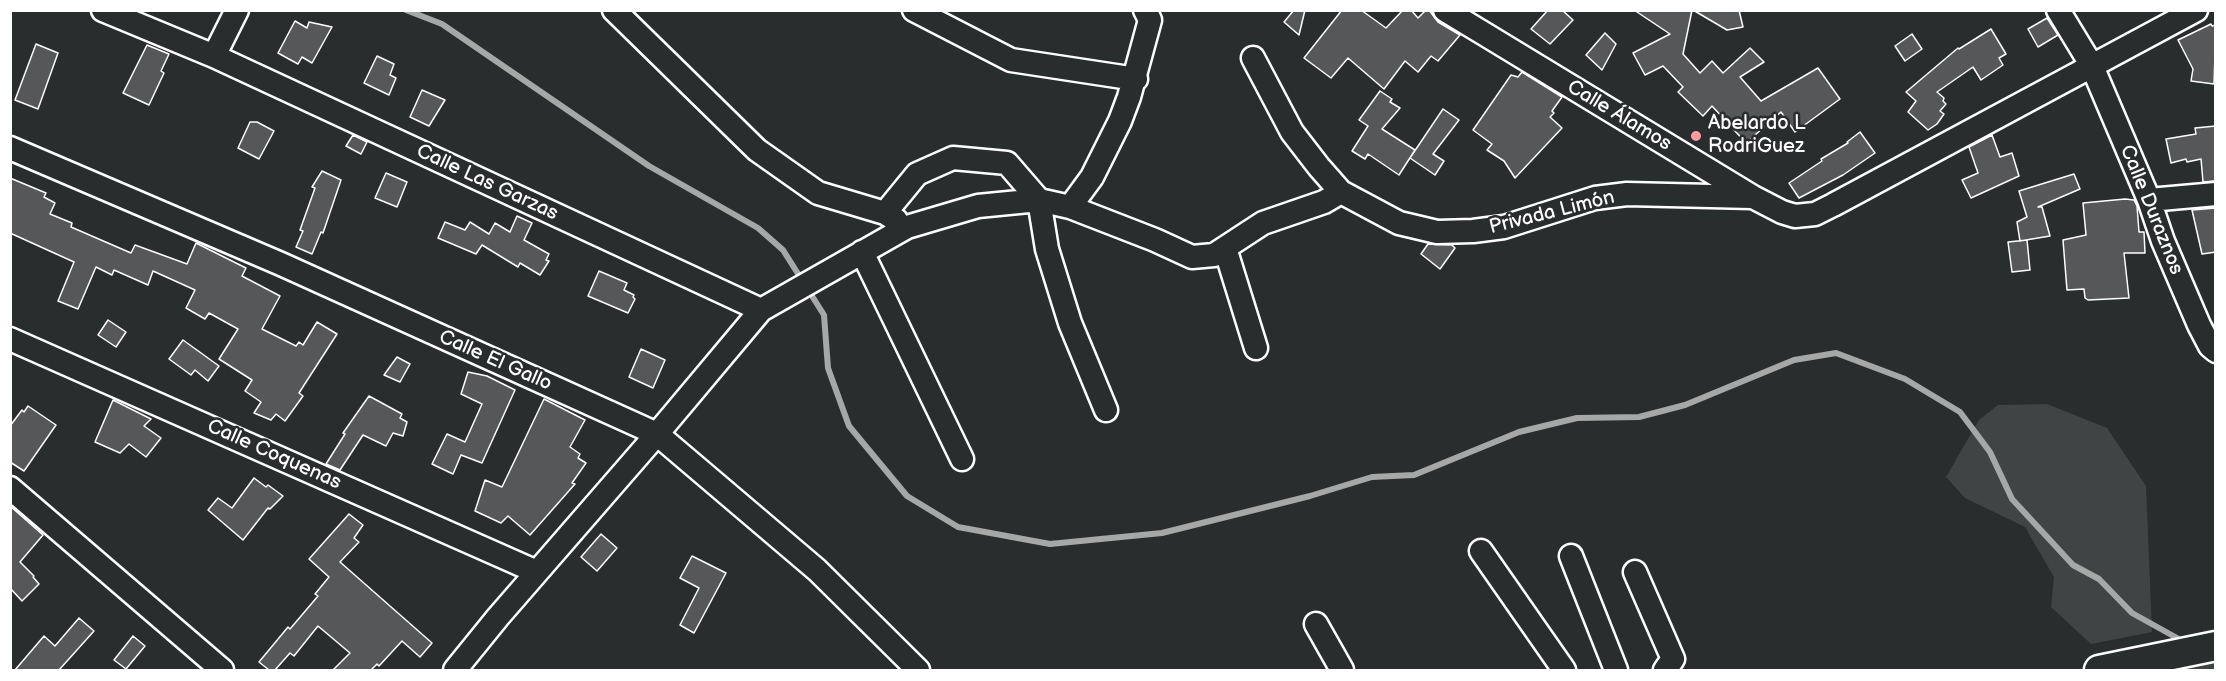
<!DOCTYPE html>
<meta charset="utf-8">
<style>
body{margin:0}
#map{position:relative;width:2226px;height:681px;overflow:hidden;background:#2a2d2e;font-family:"Balsamiq Sans",sans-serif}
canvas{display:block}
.frame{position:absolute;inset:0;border:12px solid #fff;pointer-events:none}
</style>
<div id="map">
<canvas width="2226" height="681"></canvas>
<div class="frame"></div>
</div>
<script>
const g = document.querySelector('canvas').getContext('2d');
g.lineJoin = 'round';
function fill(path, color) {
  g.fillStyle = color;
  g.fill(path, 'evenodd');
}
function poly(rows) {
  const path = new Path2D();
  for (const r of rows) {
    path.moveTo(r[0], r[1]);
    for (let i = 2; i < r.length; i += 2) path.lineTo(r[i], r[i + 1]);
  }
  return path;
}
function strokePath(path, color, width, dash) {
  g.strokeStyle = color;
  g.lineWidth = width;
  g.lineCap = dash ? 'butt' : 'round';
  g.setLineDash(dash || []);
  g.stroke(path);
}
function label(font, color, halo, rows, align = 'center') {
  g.font = font + ' "Balsamiq Sans",sans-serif';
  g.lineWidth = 5;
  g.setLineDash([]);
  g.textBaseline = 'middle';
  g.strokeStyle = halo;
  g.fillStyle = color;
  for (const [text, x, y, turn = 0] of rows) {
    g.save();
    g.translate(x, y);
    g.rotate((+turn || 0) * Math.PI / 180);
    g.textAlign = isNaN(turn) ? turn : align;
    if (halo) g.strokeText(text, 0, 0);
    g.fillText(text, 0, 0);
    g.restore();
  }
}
const green = poly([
 [2047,404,2107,428,2146,486,2152,632,2091,644,2051,607,2054,577,2025,527,1965,498,1946,477,1979,420,1998,405],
 [2215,655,2215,670,2134,670]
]);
const stream = poly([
 [406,10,442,24,649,166,758,228,783,250,824,315,828,368,849,426,907,496,958,527,1050,544,1162,533,1310,496,1372,477,1414,475,1519,432,1577,418,1639,417,1685,405,1794,360,1836,353,1905,379,1960,412,1990,452,2012,499,2073,565,2099,579,2132,613,2177,638]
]);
const building = poly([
 [1294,10,1305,10,1299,35,1284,22,1294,10],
 [1342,10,1361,10,1386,28,1403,10,1411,10,1418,18,1426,10,1429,10,1438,22,1460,35,1438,61,1431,56,1418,72,1405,61,1384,89,1348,58,1331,78,1304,58,1342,10],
 [1548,10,1562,10,1573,20,1550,44,1531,29,1548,10],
 [1634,10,1692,10,1683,54,1700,73,1712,61,1723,73,1750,48,1764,62,1740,77,1761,101,1818,68,1840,99,1795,132,1781,112,1746,143,1712,106,1703,116,1678,92,1683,87,1663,66,1645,75,1633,53,1670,34,1634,10],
 [1693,10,1739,10,1743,27,1727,30,1693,10],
 [2047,18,2058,35,2038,47,2028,29,2047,18],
 [295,21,307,28,309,22,332,27,312,63,302,57,298,64,278,53,295,21],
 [2211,24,2212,26,2216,25,2214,84,2191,81,2193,69,2178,40,2211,24],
 [1991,29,2006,54,1999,58,2003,65,1981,80,1973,67,1937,92,1944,98,1943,101,1946,104,1940,111,1944,114,1937,124,1928,130,1908,112,1916,101,1906,92,1958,48,1959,49,1991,29],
 [1605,33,1616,44,1602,70,1586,55,1605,33],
 [1912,34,1922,49,1905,61,1895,46,1912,34],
 [36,44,58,53,38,109,15,100,36,44],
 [147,45,169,54,161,71,164,73,149,105,123,93,147,45],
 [377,56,394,64,390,75,396,78,389,95,364,83,377,56],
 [1522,72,1562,97,1552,111,1554,113,1550,117,1562,128,1515,178,1504,161,1487,150,1492,144,1473,130,1511,75,1518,77,1522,72],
 [422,90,445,100,429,126,410,117,422,90],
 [1380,91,1392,99,1390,102,1400,108,1382,129,1415,150,1399,175,1368,154,1365,159,1352,151,1368,126,1359,120,1380,91],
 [1443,109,1459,120,1433,154,1444,161,1435,175,1410,158,1443,109],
 [250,122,257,122,274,131,259,159,238,148,250,122],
 [2216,126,2216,181,2203,182,2201,159,2187,162,2186,159,2171,163,2166,139,2196,134,2195,128,2216,126],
 [1860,132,1875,153,1843,175,1799,198,1789,183,1822,161,1821,159,1848,143,1847,142,1860,132],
 [353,135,367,142,361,154,346,146,353,135],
 [1992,135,2000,157,2012,153,2019,176,1971,198,1962,180,1978,173,1969,147,1992,135],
 [322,171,341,180,323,233,321,232,312,254,296,247,303,231,300,230,315,188,312,187,322,171],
 [386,173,407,182,397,207,375,198,386,173],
 [2074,174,2080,189,2038,207,2042,207,2050,236,2020,241,2017,222,2027,217,2019,191,2074,174],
 [10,178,46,193,44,197,55,203,50,214,72,223,71,227,131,253,135,245,187,264,196,243,246,268,242,276,280,296,262,329,296,346,299,342,303,345,317,322,337,334,299,393,303,396,285,421,276,414,271,420,254,413,261,402,245,391,252,380,219,359,238,329,209,313,205,319,186,308,195,290,153,271,148,285,114,270,112,275,96,267,78,309,58,301,74,262,10,233,10,178],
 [2125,199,2134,200,2137,206,2139,232,2144,232,2145,253,2124,253,2129,298,2088,300,2085,298,2084,289,2067,290,2063,240,2086,235,2083,203,2125,199],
 [2216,208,2216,252,2202,254,2192,210,2216,208],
 [517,216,532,223,524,240,549,254,546,260,549,261,540,275,520,263,518,267,482,245,476,254,438,238,445,222,465,230,470,222,489,234,495,223,510,232,517,216],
 [2027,240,2030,270,2012,272,2008,242,2027,240],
 [1428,244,1452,245,1455,248,1440,269,1421,254,1428,244],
 [599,271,627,283,624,290,634,295,633,297,635,299,628,313,588,296,599,271],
 [108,320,126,332,116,347,98,335,108,320],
 [183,340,219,366,208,381,195,370,191,375,169,359,183,340],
 [641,349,665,360,653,388,629,377,641,349],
 [397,357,410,364,400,382,384,375,397,357],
 [468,372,487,376,515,390,482,463,461,455,453,474,432,464,447,434,465,442,482,404,461,394,468,372],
 [369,396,402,414,400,418,407,422,403,436,393,433,386,446,363,435,340,470,326,464,345,434,343,433,369,396],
 [544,399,585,420,570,447,580,454,578,458,586,463,572,483,575,484,530,535,508,516,501,523,475,511,485,480,502,487,544,399],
 [113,400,151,419,144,426,161,438,146,457,129,444,120,453,95,442,113,400],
 [28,406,56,425,24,471,10,462,10,426,22,410,24,412,28,406],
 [254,478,266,487,268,485,283,496,270,509,268,508,243,540,208,510,218,498,232,508,254,478],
 [10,506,43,535,20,562,34,576,33,577,39,584,22,601,10,588,10,506],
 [349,514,363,525,354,538,359,542,340,562,432,643,420,657,402,641,379,666,377,664,371,670,333,670,350,653,318,626,294,656,290,653,275,670,269,670,259,662,288,627,290,629,318,596,315,594,329,577,309,559,349,514],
 [601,534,617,548,597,571,581,557,601,534],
 [692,556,726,573,694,633,680,625,699,588,680,578,692,556],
 [79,618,94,631,59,670,15,670,44,636,55,646,79,618],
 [133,636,145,646,126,669,114,660,133,636]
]);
const minor = poly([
 [103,10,214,56,761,310],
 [614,10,757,150,818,193,885,213,896,220],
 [914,10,1011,60,1136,79],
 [1445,10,1753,197,1782,212,1795,216,1815,214,1833,205,2196,10],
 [2058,10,2092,66,2149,200,2163,241,2199,325,2210,346,2216,351],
 [214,56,237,10],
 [1253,58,1292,132,1319,167,1341,192,1399,223,1437,232,1473,231,1504,227,1595,198,1627,194,1752,197],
 [10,148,281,264,657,434,817,570,918,670],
 [2149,200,2216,194],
 [1070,207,1092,177,1120,121,1129,97,1150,20,1145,10],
 [885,213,917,174,953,158,1007,163,1039,200,1047,249,1070,323,1106,410],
 [1225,248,1256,348],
 [862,252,962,459],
 [10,339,537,572],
 [10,488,222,670],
 [1481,551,1564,670],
 [1571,556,1616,670],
 [1635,572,1673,659,1665,670],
 [1316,624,1342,670],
 [455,670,498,617,657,434,761,310,907,227,978,206,1039,200,1070,207,1155,240,1192,257,1214,255,1263,223,1324,202,1341,192]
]);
const major = poly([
 [2099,670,2216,646]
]);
const markers = [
 [1696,136,6,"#ff9aa2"]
];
const streetNames = [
 ["Calle Álamos",1619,116,31],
 ["Calle Las Garzas",487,183,25],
 ["Calle Duraznos",2151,210,68],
 ["Privada Limón",1552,213,-14],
 ["Calle El Gallo",495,361,24],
 ["Calle Coquenas",274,455,24]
];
const poiNames = [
 ["Abelardo L",1708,124],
 ["RodriGuez",1708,147]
];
fill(green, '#414445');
strokePath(stream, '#a6a7a7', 6);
fill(building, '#555758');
strokePath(building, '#fff', 1.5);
strokePath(minor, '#fff', 27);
strokePath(major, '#fff', 33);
strokePath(minor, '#2a2d2e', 22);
strokePath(major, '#2a2d2e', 28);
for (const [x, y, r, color] of markers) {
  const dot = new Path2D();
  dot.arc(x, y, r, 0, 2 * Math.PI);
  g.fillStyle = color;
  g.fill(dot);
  strokePath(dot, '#2a2d2e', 2);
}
label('20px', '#fff', '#2a2d2e', streetNames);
label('20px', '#fff', '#2a2d2e', poiNames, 'left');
</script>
